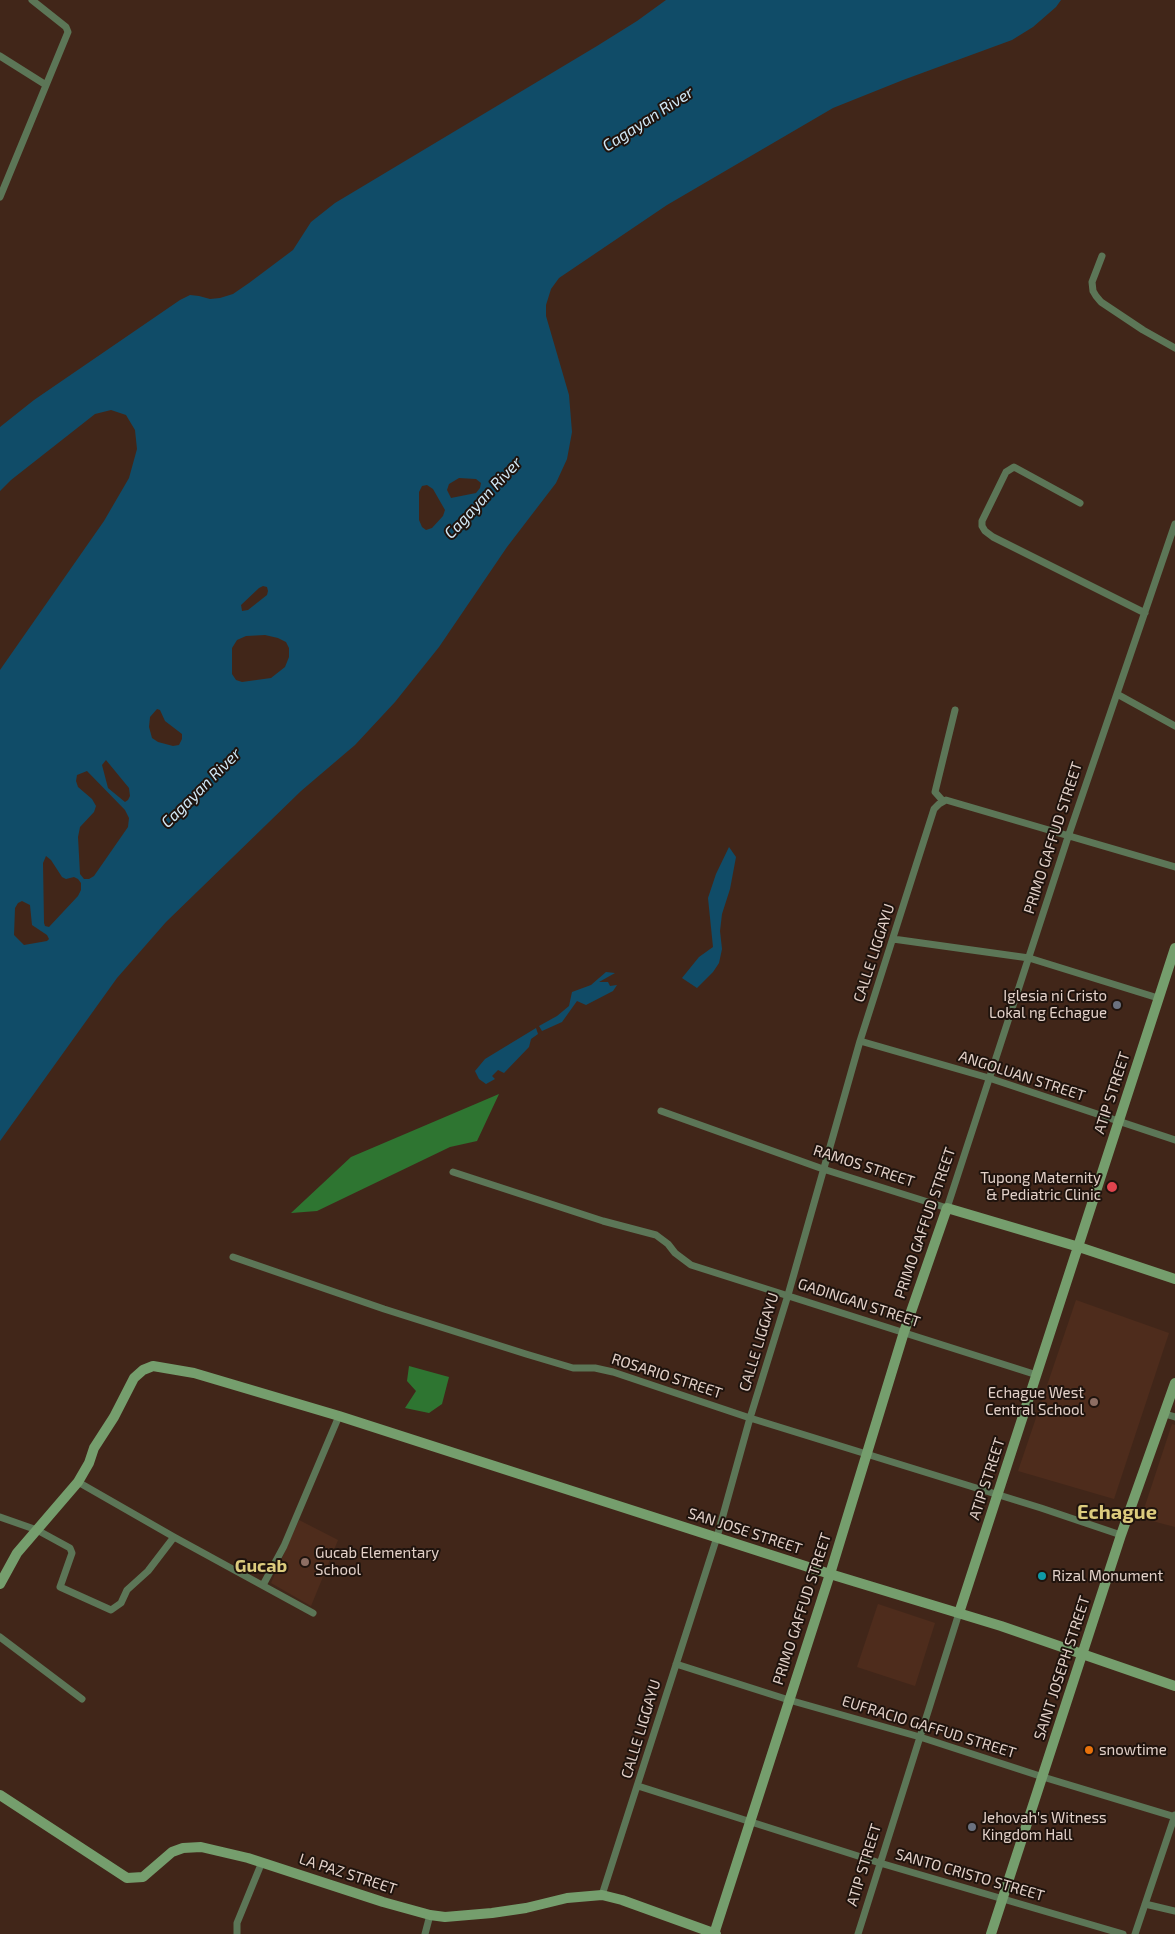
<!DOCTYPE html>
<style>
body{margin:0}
canvas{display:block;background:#412619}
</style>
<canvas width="1175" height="1934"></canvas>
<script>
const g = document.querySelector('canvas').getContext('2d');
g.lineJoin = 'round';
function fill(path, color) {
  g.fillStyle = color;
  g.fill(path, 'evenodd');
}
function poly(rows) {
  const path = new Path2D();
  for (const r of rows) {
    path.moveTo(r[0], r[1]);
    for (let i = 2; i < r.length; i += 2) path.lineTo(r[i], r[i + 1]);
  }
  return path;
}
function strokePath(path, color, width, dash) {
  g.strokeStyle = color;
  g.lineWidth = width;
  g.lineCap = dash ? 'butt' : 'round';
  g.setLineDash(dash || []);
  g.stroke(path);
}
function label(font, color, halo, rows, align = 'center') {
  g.font = font + ' "Exo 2",sans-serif';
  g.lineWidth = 4;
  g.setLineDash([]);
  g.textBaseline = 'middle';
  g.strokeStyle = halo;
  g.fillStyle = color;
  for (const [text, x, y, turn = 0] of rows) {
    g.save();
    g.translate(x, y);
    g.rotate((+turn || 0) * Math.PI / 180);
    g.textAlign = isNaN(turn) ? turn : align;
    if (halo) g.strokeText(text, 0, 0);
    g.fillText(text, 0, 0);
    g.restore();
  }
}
const built = poly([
 [1076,1300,1169,1333,1114,1499,1018,1471],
 [1172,1424,1175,1425,1175,1527,1141,1518],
 [299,1520,338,1540,311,1606,271,1583],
 [878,1604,935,1623,915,1686,857,1667]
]);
const forest = poly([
 [499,1094,477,1141,450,1147,317,1211,291,1213,351,1157],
 [409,1366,449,1377,442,1404,429,1413,405,1408,416,1391,407,1381]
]);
const water = poly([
 [666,0,1061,0,1056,7,1033,27,1012,40,903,80,833,108,667,205,559,278,551,289,546,305,546,316,569,395,572,432,567,459,556,483,507,547,439,647,395,702,355,745,301,791,166,922,117,978,0,1141,0,670,104,521,129,478,137,449,135,430,126,415,111,410,95,414,11,480,0,491,0,427,34,400,180,300,190,295,199,296,210,299,220,298,233,294,249,283,293,250,311,222,335,203,597,46,637,21],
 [459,478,476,479,481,483,480,488,476,493,451,498,447,490,449,484],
 [427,485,433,489,445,510,443,516,432,528,426,530,422,527,419,520,419,492,422,486],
 [263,586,267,587,268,591,267,595,248,610,242,611,241,605,259,588],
 [265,635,278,638,286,642,289,648,289,657,285,667,271,678,242,682,236,680,232,674,232,648,237,640,246,636],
 [157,709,160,710,165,721,182,734,182,739,179,745,173,746,158,742,152,738,149,727,150,717],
 [106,760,129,788,130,796,128,800,125,802,108,788,102,765],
 [87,771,125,810,129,818,128,827,94,876,89,879,84,879,80,874,78,837,80,827,94,812,96,806,92,799,78,787,76,781,77,775],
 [46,856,51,860,62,877,66,879,74,877,78,879,81,883,81,890,78,896,49,927,45,926,44,923,43,863],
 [22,901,30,905,32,925,47,935,49,939,47,941,24,945,14,935,15,908,18,903],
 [729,847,736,857,730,889,722,914,720,931,722,949,719,963,713,972,697,988,682,978,699,957,713,947,708,898,716,874],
 [606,972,615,973,599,982,608,982,610,986,617,985,613,991,586,1005,577,1001,562,1022,542,1031,539,1026,557,1016,569,1006,572,992,591,985],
 [536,1028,538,1034,531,1039,529,1047,504,1073,498,1070,492,1076,495,1079,486,1084,479,1079,475,1071,485,1059]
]);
const street = poly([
 [0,56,46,85],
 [0,197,68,32,66,27,32,0],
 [1102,256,1092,282,1093,291,1096,296,1101,302,1143,330,1175,348],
 [1080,503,1014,467,1006,472,982,521,982,526,985,531,993,537,1145,613],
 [1117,694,1175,726],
 [943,801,935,792,955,710],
 [893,939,1029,958,1158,998],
 [860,1041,989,1078,1175,1140],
 [661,1111,823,1169,947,1208,1068,837,1175,524],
 [453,1172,603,1221,656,1235,668,1244,675,1253,691,1265,1037,1375],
 [233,1257,384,1309,526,1354,573,1368,595,1368,613,1372,750,1418,1041,1508,1121,1535],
 [1165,1414,1175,1417],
 [78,1482,174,1537,313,1613],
 [0,1517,37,1530,70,1548,72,1553,60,1587,111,1610,121,1603,127,1590,148,1571,174,1537],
 [263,1585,284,1546,339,1416],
 [0,1637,82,1699],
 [676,1664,789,1700,920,1737,1043,1777,1175,1817],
 [638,1786,880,1863,1123,1934],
 [602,1895,717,1537,750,1418,788,1295,860,1041,934,809,939,804,946,800,1175,867],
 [1145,1904,1175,1911],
 [237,1934,237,1923,262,1862],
 [425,1934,430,1915],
 [858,1934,959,1613],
 [1135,1934,1175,1815]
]);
const secondary = poly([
 [0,1584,17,1553,78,1482,89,1463,94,1448,114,1417,134,1378,143,1370,153,1366,194,1373,339,1416,830,1574,1001,1626,1175,1686],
 [959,1613,1175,948],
 [0,1795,127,1878,143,1877,172,1852,183,1848,201,1847,248,1858,383,1902,430,1915,445,1917,492,1913,526,1908,567,1898,602,1895,622,1900,716,1934],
 [714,1934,830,1574,904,1332,947,1208,1079,1247,1175,1279],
 [991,1934,1121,1535,1175,1383]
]);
const markers = [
 [1117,1005,5,"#6b7280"],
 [1112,1187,6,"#e0444e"],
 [1094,1402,5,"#8d6e63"],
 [305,1562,5,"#8d6e63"],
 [1042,1576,5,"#0f9aa8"],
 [1089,1750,5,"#e8710a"],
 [972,1827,5,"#6b7280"]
];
const streetNames = [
 ["PRIMO GAFFUD STREET",1053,838,-72],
 ["CALLE LIGGAYU",874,953,-72],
 ["ANGOLUAN STREET",1022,1076,18],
 ["ATIP STREET",1112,1093,-72],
 ["RAMOS STREET",864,1166,18],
 ["PRIMO GAFFUD STREET",925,1223,-71],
 ["GADINGAN STREET",859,1303,18],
 ["CALLE LIGGAYU",759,1342,-73],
 ["ROSARIO STREET",667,1376,18],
 ["ATIP STREET",987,1479,-72],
 ["SAN JOSE STREET",745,1531,18],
 ["PRIMO GAFFUD STREET",802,1609,-72],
 ["SAINT JOSEPH STREET",1062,1668,-72],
 ["EUFRACIO GAFFUD STREET",929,1727,17],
 ["CALLE LIGGAYU",641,1729,-73],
 ["ATIP STREET",864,1865,-73],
 ["LA PAZ STREET",348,1874,18],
 ["SANTO CRISTO STREET",970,1875,16]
];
const poiNames = [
 ["Iglesia ni Cristo",1107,996,"right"],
 ["Lokal ng Echague",1107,1013,"right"],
 ["Tupong Maternity",1101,1178,"right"],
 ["& Pediatric Clinic",1101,1195,"right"],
 ["Echague West",1084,1393,"right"],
 ["Central School",1084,1410,"right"],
 ["Gucab Elementary",315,1553],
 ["School",315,1570],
 ["Rizal Monument",1052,1576],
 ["snowtime",1099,1750],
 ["Jehovah's Witness",982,1818],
 ["Kingdom Hall",982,1835]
];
const waterNames = [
 ["Cagayan River",648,119,-33],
 ["Cagayan River",483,498,-47],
 ["Cagayan River",201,788,-45]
];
const quarterNames = [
 ["Gucab",261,1566]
];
const districtNames = [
 ["Echague",1117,1512]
];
fill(built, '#4e2c1c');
fill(forest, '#2e7531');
fill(water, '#104c68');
strokePath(street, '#5c7657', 7);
strokePath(secondary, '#759e6d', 10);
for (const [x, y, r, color] of markers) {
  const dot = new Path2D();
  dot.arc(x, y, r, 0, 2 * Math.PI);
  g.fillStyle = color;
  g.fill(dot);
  strokePath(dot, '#1f130d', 2);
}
label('15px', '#e3d1c9', '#1f130d', streetNames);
label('15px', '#e3d1c9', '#1f130d', poiNames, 'left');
label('italic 16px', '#d1e8f6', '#1f130d', waterNames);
label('bold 18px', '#dccb7d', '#1f130d', quarterNames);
label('bold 20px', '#dccb7d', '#1f130d', districtNames);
</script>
